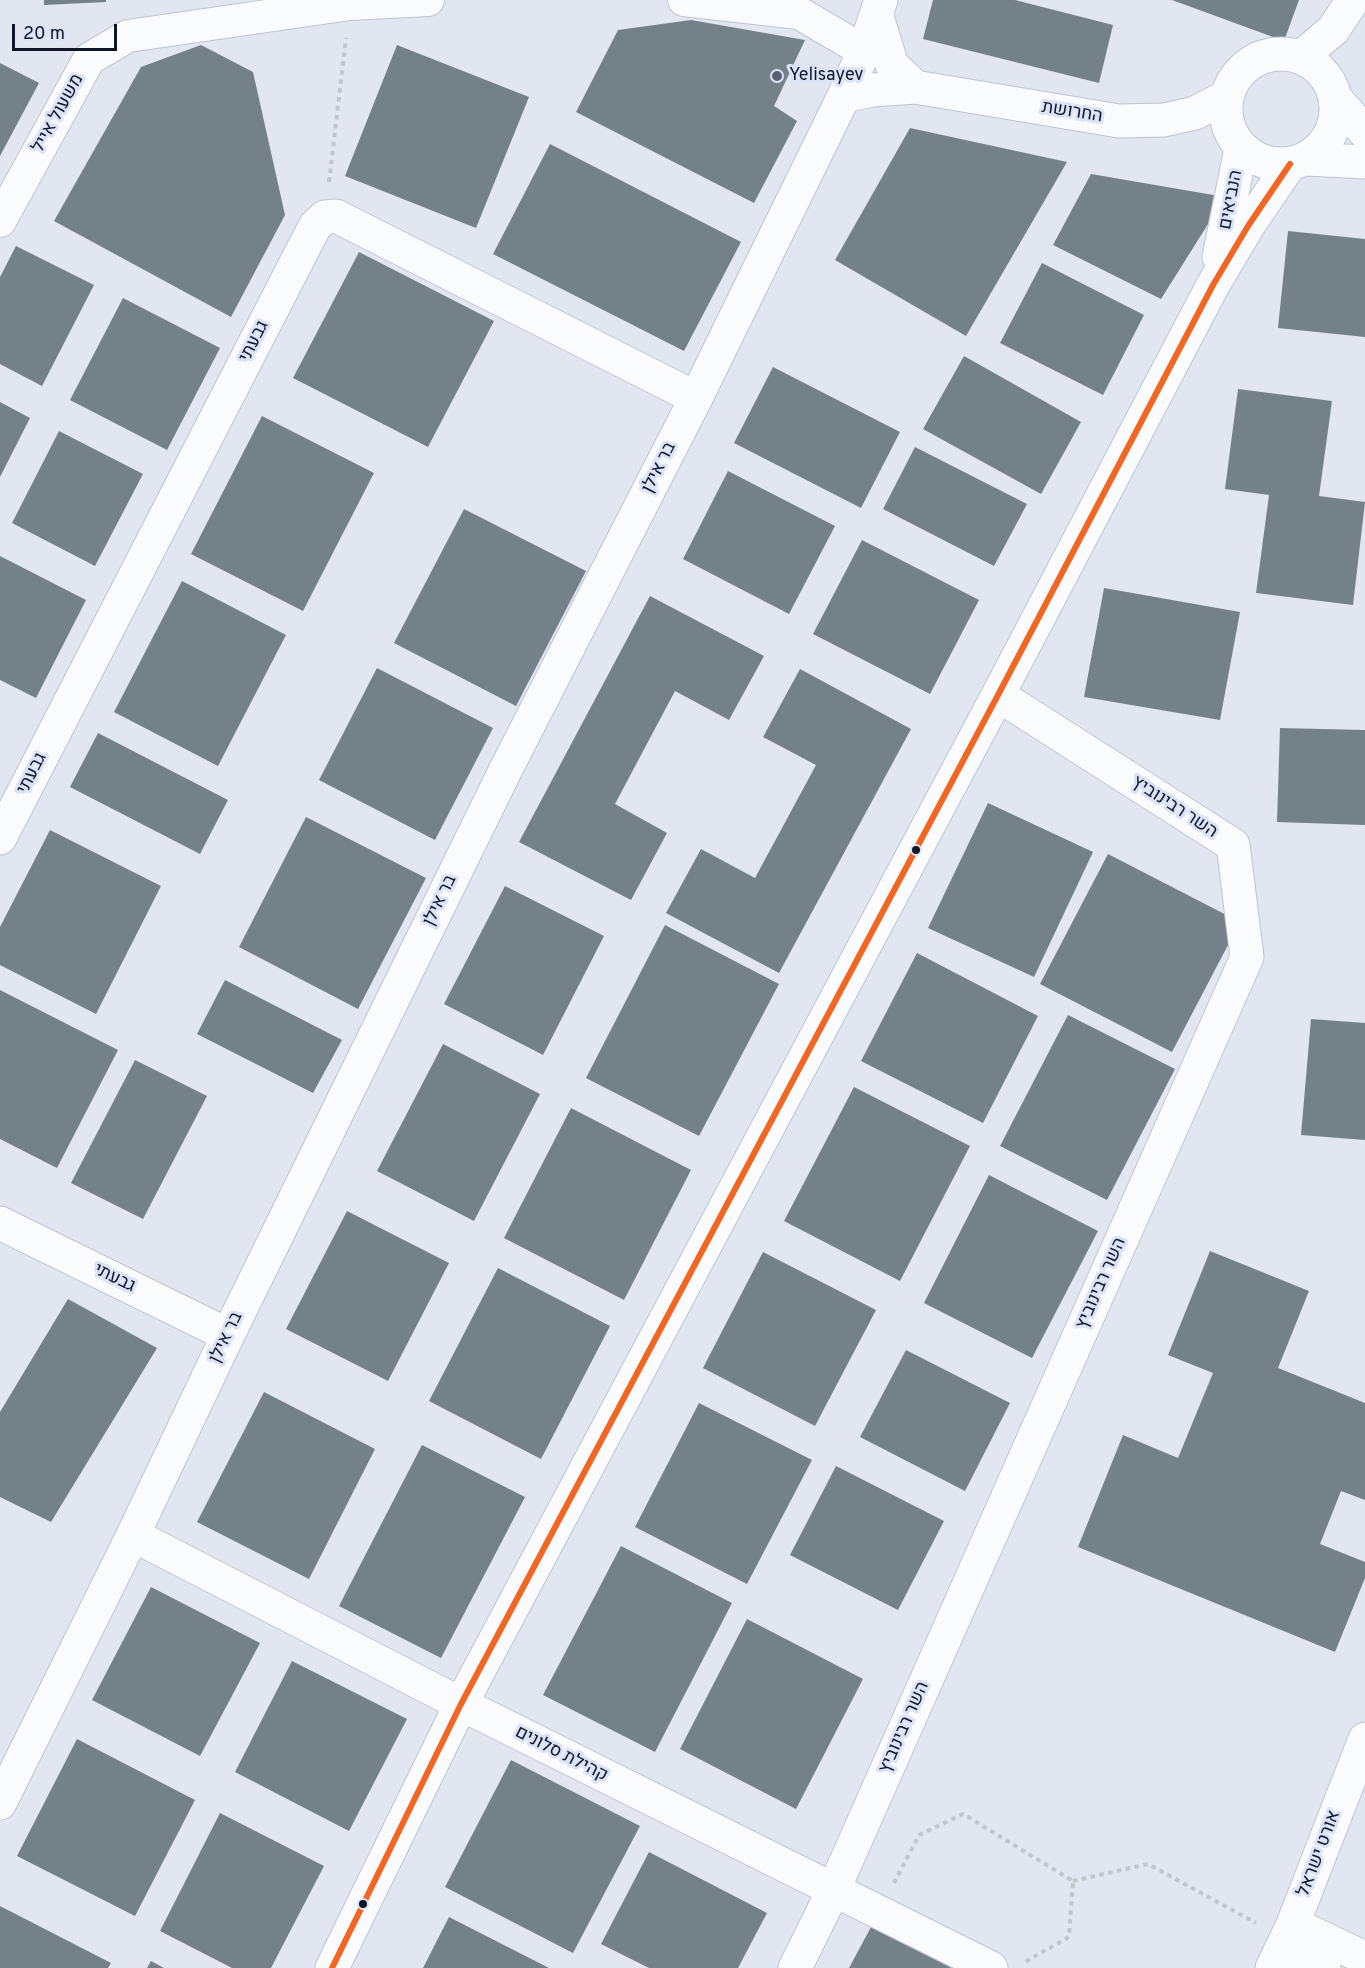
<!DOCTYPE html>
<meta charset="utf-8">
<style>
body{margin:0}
#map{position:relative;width:1365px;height:1968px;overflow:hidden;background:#e1e6f1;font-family:Overpass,sans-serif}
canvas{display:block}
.scale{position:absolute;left:12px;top:24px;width:105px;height:27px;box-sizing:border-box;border:3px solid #101627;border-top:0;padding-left:8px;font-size:18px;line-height:21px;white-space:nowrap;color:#101627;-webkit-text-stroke:4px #dbe3f7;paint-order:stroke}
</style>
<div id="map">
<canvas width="1365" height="1968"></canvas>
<div class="scale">20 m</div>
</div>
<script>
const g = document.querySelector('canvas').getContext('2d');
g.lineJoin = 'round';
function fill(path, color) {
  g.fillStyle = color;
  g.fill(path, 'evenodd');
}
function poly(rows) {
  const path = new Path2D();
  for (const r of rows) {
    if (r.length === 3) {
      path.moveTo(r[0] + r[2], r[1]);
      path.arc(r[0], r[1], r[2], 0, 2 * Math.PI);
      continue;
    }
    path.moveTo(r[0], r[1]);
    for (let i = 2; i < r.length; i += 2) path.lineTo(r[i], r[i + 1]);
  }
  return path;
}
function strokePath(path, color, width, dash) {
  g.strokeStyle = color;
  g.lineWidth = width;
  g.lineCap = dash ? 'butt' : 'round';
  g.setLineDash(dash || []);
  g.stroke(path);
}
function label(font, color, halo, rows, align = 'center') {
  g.font = font + ' Overpass,Heebo,sans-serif';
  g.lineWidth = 6;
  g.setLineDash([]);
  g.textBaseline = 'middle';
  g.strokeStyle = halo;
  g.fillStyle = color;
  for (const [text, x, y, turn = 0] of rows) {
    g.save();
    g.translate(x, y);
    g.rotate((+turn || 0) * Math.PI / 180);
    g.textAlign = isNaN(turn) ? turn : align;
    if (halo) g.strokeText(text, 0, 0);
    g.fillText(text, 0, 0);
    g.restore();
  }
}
const building = poly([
 [44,0,106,0,106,2,44,5],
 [933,0,1015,0,1113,25,1099,83,923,39],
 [1172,0,1299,0,1284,41],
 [691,20,805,40,774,106,797,121,754,203,576,112,618,30],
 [201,45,253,72,285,215,231,317,54,221,141,67],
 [397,45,529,97,476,228,345,176],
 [0,63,39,83,0,156],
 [910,128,1067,162,966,336,835,260],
 [550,144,741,242,684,351,493,254],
 [1091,174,1225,197,1161,299,1053,245],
 [1288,231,1365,239,1365,337,1278,328],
 [16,246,94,285,42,386,0,364,0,277],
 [359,252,494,321,428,447,293,378],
 [1042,263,1144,315,1103,395,1000,343],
 [123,298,220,348,167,450,70,400],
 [964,356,1081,422,1041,494,923,429],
 [773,367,900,432,861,508,734,443],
 [1238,389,1332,401,1319,496,1365,502,1353,605,1256,593,1269,495,1225,489],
 [0,402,30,418,0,477],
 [262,416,374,473,303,611,191,554],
 [59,431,143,474,95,566,12,523],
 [915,447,1027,504,994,566,883,509],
 [728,471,835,526,789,614,683,559],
 [464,509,586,571,516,706,394,643],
 [862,540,979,600,930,694,813,634],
 [0,556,86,600,36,698,0,680],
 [182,581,286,635,218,766,114,712],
 [1104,588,1240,612,1220,720,1084,697],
 [650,596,764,656,729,720,675,691,615,804,667,833,631,900,519,842],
 [377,668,493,728,435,840,319,780],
 [800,669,911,729,779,973,666,913,701,849,755,878,816,765,763,737],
 [1280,728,1365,730,1365,825,1277,822],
 [98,733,228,800,200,854,70,787],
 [988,803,1093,852,1034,977,928,928],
 [306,817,426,878,358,1009,239,947],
 [50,830,161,886,96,1014,0,965,0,927],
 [1108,854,1240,922,1172,1052,1040,984],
 [505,886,604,936,543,1055,444,1004],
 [665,925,779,984,699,1136,586,1078],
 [917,953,1038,1016,983,1123,861,1061],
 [225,980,342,1040,313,1093,197,1034],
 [0,990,118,1050,57,1168,0,1139],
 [1068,1015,1175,1069,1107,1200,1000,1146],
 [1311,1019,1365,1023,1365,1140,1301,1135],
 [443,1044,540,1094,474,1221,377,1171],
 [135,1060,207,1096,143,1219,71,1183],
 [854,1087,970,1146,900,1281,784,1221],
 [571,1108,691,1170,624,1300,504,1238],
 [989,1175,1098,1231,1032,1358,924,1303],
 [347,1211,449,1263,388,1381,286,1329],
 [1210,1251,1309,1291,1278,1368,1365,1403,1365,1500,1341,1491,1320,1544,1365,1562,1365,1578,1335,1652,1078,1547,1123,1435,1178,1458,1213,1373,1168,1355],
 [763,1252,876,1310,815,1426,703,1368],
 [498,1268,610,1326,541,1459,429,1401],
 [68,1299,157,1348,51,1522,0,1497,0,1412],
 [906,1350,1010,1403,965,1491,860,1437],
 [264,1392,375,1449,309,1579,197,1522],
 [699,1403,812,1460,747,1584,635,1527],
 [422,1445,525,1497,441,1658,339,1606],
 [836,1466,944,1521,898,1610,790,1555],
 [621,1546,732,1603,655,1752,543,1695],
 [151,1587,260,1643,200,1756,92,1700],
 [747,1619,863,1679,796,1809,680,1749],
 [292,1661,407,1719,349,1831,235,1772],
 [77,1739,195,1800,135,1916,17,1856],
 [511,1760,640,1826,573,1953,445,1887],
 [220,1813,324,1866,271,1968,232,1968,160,1931],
 [649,1852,767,1913,738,1968,649,1968,601,1944],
 [0,1906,111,1963,108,1968,0,1968],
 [449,1917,549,1968,423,1968],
 [871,1927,952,1968,849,1968],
 [151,1961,164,1968,147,1968]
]);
const path = poly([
 [329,182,346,38],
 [1073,1881,1148,1864,1256,1923],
 [894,1883,919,1835,963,1814,1073,1881,1069,1937,1023,1963]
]);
const pedestrian = poly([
 [684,0,799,13,864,51],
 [0,221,89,59,128,36,350,4,428,0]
]);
const minor = poly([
 [877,17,892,65,915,87],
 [1281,109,55],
 [1301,57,1333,30,1353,0],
 [844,96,872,90,915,87,1119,121,1164,120,1195,113,1226,97],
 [1336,99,1365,132],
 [1307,159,1365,162],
 [1219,257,1241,149],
 [0,838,315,226,325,217,336,216,696,398],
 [0,1223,228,1335],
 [133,1535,461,1704,991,1968],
 [1293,1924,1365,1958],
 [1279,1954,1324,1968],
 [332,1968,461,1704,998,695,1213,285,1248,226,1290,164],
 [795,1968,833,1891,1247,957,1233,845,998,695],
 [1272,1968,1293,1924,1365,1739]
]);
const tertiary = poly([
 [0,1803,133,1535,228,1335,506,769,696,398,844,96,864,51,881,0]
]);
const bus1 = poly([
 [332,1968,461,1704,998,695,1213,285,1248,226,1290,164]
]);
const markers = [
 [777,76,6,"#595f6e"],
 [916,850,5,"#101627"],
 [363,1904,5,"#101627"]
];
const poiNames = [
 ["Yelisayev",789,76]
];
const streetNames = [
 ["החרושת",1072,113,9],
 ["משעול אייל",59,114,-61],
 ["הנביאים",1232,200,-79],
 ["גבעתי",255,342,-63],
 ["בר אילן",660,468,-63],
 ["גבעתי",33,774,-63],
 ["השר רבינוביץ",1174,808,33],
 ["בר אילן",441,901,-64],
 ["גבעתי",114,1279,26],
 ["השר רבינוביץ",1102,1284,-66],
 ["בר אילן",227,1338,-64],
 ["השר רבינוביץ",905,1728,-66],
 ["קהילת סלונים",561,1755,27],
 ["אורט ישראל",1320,1854,-69]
];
fill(building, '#748188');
strokePath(pedestrian, '#bec4d2', 34);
strokePath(minor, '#bec4d2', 35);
strokePath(tertiary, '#bec4d2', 35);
strokePath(path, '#c2c5ca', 4, [4.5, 4.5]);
strokePath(pedestrian, '#fafbfd', 32);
strokePath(minor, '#fafbfd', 33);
strokePath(tertiary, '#fafbfd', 33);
strokePath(bus1, '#f26522', 6);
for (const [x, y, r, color] of markers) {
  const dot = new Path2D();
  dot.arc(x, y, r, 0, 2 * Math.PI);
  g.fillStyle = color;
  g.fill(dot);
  strokePath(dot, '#dbe3f7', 2);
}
label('18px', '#101627', '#dbe3f7', poiNames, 'left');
label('18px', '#101627', '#dbe3f7', streetNames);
</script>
